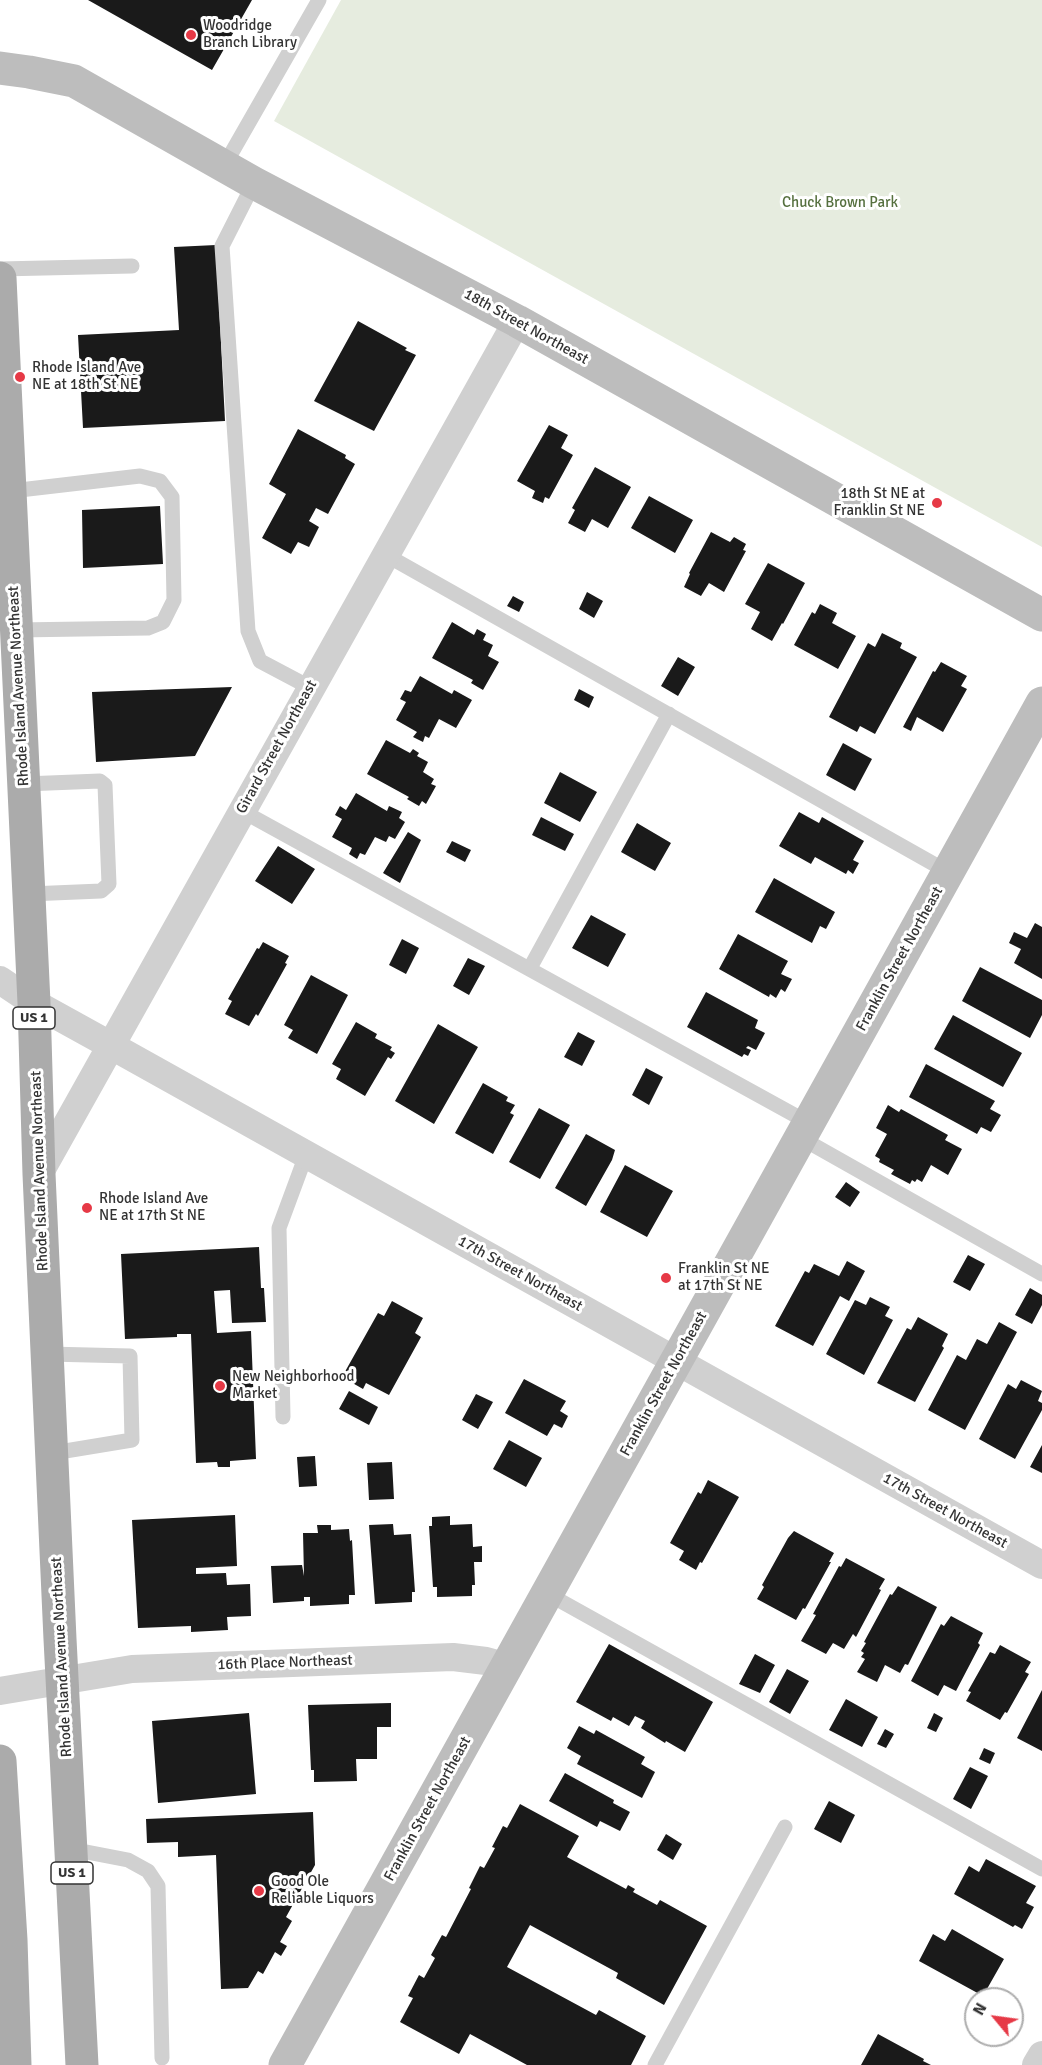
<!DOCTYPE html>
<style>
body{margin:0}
#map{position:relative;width:1042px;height:2065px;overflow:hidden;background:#fff;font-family:Signika,sans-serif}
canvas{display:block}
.north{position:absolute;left:964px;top:1987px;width:60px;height:60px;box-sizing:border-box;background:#fff;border:2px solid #adadad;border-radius:50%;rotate:299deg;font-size:16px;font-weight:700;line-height:24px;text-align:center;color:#333}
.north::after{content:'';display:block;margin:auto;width:21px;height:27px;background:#e63946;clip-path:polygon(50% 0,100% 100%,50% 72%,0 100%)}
</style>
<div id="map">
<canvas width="1042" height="2065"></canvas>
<div class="north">N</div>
</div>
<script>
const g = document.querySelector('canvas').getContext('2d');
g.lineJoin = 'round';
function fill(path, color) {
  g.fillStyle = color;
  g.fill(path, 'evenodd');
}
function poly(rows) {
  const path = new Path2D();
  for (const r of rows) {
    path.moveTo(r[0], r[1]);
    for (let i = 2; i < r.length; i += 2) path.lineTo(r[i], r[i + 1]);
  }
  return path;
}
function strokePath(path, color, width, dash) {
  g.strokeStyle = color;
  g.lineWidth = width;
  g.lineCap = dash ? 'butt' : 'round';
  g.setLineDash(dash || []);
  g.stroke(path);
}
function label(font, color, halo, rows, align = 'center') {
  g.font = font + ' Signika,sans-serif';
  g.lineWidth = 6;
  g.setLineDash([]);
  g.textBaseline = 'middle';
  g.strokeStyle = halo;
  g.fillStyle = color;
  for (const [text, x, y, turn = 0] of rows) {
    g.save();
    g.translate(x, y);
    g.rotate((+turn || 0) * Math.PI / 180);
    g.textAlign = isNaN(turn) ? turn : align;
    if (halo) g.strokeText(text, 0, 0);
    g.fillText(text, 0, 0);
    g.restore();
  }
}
const green = poly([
 [341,0,1042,0,1042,547,274,121]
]);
const building = poly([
 [88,0,252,0,212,70],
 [216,245,225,421,83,428,78,335,179,330,174,247],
 [358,321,407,348,405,350,416,355,374,431,314,401],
 [549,425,568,435,561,448,573,455,549,499,545,497,543,503,532,498,535,491,517,481],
 [298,429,346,455,345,458,355,464,328,514,316,508,315,510,309,521,319,527,309,547,298,542,291,554,262,538,286,494,269,484],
 [595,467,631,487,608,528,592,519,585,532,568,523,575,510,572,508],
 [649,496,693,520,675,553,631,528],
 [160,506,163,564,83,568,82,510],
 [711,532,730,542,734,537,746,544,743,550,746,551,724,592,709,583,701,596,684,587,690,574,689,573],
 [768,563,805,583,783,624,782,623,772,641,751,629,760,612,745,604],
 [587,592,603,601,594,618,579,609],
 [513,596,524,602,519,612,507,606],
 [820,604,837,613,832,623,856,636,838,669,794,645,812,612,815,614],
 [452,622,474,635,477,629,486,634,483,640,493,645,488,656,499,662,483,690,471,683,473,680,432,658],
 [882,633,902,643,900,648,917,657,875,734,860,726,857,732,829,717,868,643,875,647],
 [678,657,695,667,678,696,661,686],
 [941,662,967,676,961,686,967,689,943,732,917,717,911,731,903,727,933,671,935,672],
 [420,676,452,694,454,690,472,700,456,728,439,719,429,738,425,736,423,742,413,737,417,732,396,720,406,702,400,699,405,690,411,692],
 [232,687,195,756,96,762,92,692],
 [579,689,594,697,589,708,574,700],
 [386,740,410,753,413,749,419,753,417,756,428,762,423,772,434,779,431,784,436,786,426,804,422,801,419,806,407,799,409,797,367,774],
 [843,743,872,759,855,791,826,775],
 [560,772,597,792,580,822,544,803],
 [356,793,387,811,389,806,402,812,399,818,405,822,395,839,389,836,386,842,375,837,365,855,360,853,357,859,349,854,352,848,332,837,342,819,335,815,340,806,346,810],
 [799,812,819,823,822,817,864,841,853,860,859,863,853,874,848,870,846,874,815,857,811,864,779,846],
 [541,817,574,834,565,851,532,835],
 [637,823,671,843,655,871,621,852],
 [408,832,421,840,400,883,383,873],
 [452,841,471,850,465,862,446,852],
 [278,846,315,869,292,904,255,881],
 [774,878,835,912,826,929,820,926,812,943,755,912],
 [591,915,626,934,608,967,572,948],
 [1035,923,1042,927,1042,979,1014,963,1021,949,1009,943,1014,932,1027,938],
 [738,934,788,961,781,974,792,979,785,992,781,989,776,998,770,994,769,997,719,969],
 [402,939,419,948,406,974,389,965],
 [263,942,289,956,285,963,287,964,258,1016,256,1014,249,1026,225,1014,232,1001,228,999,257,948,259,949],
 [468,958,485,966,469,995,453,986],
 [980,967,1042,1000,1042,1015,1030,1038,962,1001],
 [311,975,348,995,317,1054,288,1038,293,1030,284,1025],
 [706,992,758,1020,755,1028,765,1033,756,1050,748,1046,746,1048,751,1050,748,1056,744,1054,742,1057,687,1027],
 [953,1015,1022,1053,1003,1087,934,1049],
 [356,1022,377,1034,375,1038,392,1047,390,1050,395,1053,391,1059,388,1057,365,1096,336,1079,341,1069,332,1064],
 [438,1024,478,1047,434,1124,395,1101],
 [578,1032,595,1041,582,1066,564,1057],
 [926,1064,995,1101,990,1109,1001,1115,991,1132,981,1127,977,1134,909,1097],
 [646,1068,663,1077,649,1105,632,1095],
 [483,1083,508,1097,506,1101,515,1105,510,1113,514,1115,493,1154,455,1133],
 [888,1105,899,1112,901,1109,948,1135,945,1140,962,1149,948,1175,931,1165,922,1182,917,1179,915,1182,912,1180,910,1184,891,1174,894,1170,879,1162,880,1159,875,1156,887,1134,876,1128],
 [539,1108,570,1125,540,1179,509,1162],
 [586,1134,615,1150,612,1160,586,1206,555,1188],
 [625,1165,673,1191,647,1237,600,1212],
 [846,1182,860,1192,850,1207,835,1197],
 [259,1247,261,1288,264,1288,266,1322,232,1323,230,1290,214,1291,217,1333,251,1331,256,1459,230,1461,230,1467,218,1467,217,1462,196,1463,191,1334,177,1334,177,1337,125,1339,121,1254],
 [968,1255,985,1264,970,1291,953,1282],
 [847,1261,865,1271,849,1301,840,1296,813,1346,775,1326,805,1271,809,1273,814,1264,839,1276],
 [1030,1288,1042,1295,1042,1305,1032,1324,1015,1315],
 [870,1297,890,1307,885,1316,893,1320,864,1375,826,1354,855,1300,866,1305],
 [392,1301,423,1318,415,1333,421,1337,389,1395,366,1383,363,1389,342,1377,378,1313,384,1316],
 [918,1317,948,1334,942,1346,944,1348,915,1402,877,1383,907,1328,911,1330],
 [999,1322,1017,1332,965,1430,928,1410,957,1355,966,1360,977,1339,987,1344],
 [524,1379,566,1401,560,1411,568,1416,562,1428,554,1424,547,1436,505,1413],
 [1021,1380,1042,1391,1038,1401,1042,1403,1042,1410,1015,1459,979,1439,1008,1384,1016,1389],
 [349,1391,378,1407,369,1425,339,1409],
 [476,1394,493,1402,478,1429,462,1420],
 [509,1440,542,1458,526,1487,493,1469],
 [1042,1445,1042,1473,1030,1467],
 [315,1456,317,1486,299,1487,297,1457],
 [392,1462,394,1499,369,1500,367,1463],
 [708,1480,739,1497,702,1563,700,1562,696,1570,679,1560,684,1551,670,1543,698,1492,701,1494],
 [235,1515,237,1566,196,1568,196,1574,226,1573,227,1585,250,1584,251,1616,227,1617,228,1630,191,1632,191,1626,138,1628,132,1520],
 [450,1516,450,1525,472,1524,473,1547,482,1546,482,1562,474,1562,475,1585,472,1585,472,1596,437,1597,437,1587,433,1587,429,1526,432,1526,432,1517],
 [393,1524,394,1535,411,1534,415,1592,412,1592,412,1602,375,1604,369,1525],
 [317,1525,331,1525,331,1530,349,1529,350,1541,352,1540,355,1595,349,1595,349,1604,310,1606,310,1597,304,1597,304,1601,273,1603,271,1566,302,1565,304,1576,303,1533,318,1533],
 [794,1531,834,1553,829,1562,831,1562,805,1609,803,1608,796,1620,757,1599,764,1587,762,1585,788,1538],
 [846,1558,885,1579,879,1589,881,1590,856,1637,853,1634,844,1649,833,1643,826,1654,801,1641,816,1615,813,1614,839,1566,841,1567],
 [898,1586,937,1607,908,1665,905,1664,900,1673,885,1665,877,1682,857,1672,865,1659,861,1657,864,1653,861,1651,866,1643,864,1642,890,1594,892,1595],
 [951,1616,983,1633,978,1643,980,1645,956,1691,944,1685,938,1696,911,1681,941,1624,944,1626],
 [609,1644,713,1702,685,1752,666,1741,665,1743,641,1728,645,1721,635,1716,629,1726,613,1717,611,1721,576,1702],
 [1000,1645,1031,1662,1025,1672,1029,1674,1007,1713,1005,1712,1000,1720,966,1701,971,1692,968,1691,990,1652,995,1654],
 [755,1654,775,1665,760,1693,739,1684],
 [787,1669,809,1681,790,1714,769,1702],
 [1042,1690,1042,1751,1017,1738],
 [846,1699,878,1717,862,1747,829,1730],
 [391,1703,391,1727,377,1727,377,1759,356,1759,357,1781,314,1782,314,1770,311,1770,308,1705],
 [249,1713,256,1794,158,1803,152,1721],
 [934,1713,943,1718,936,1732,927,1728],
 [579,1726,594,1734,596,1730,645,1757,641,1764,655,1772,642,1798,577,1764,581,1756,567,1748],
 [885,1729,894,1734,886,1748,877,1744],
 [984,1748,995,1753,990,1764,979,1759],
 [970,1767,988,1776,971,1809,953,1799],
 [565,1773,614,1800,613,1803,630,1812,620,1831,600,1821,597,1827,549,1801],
 [829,1801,855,1815,841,1843,814,1829],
 [520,1804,579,1836,567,1857,626,1889,628,1885,635,1889,633,1892,657,1905,660,1900,707,1926,664,2005,616,1978,618,1973,530,1925,507,1967,596,2015,599,2010,646,2036,631,2065,527,2065,470,2034,459,2054,400,2022,413,1998,408,1996,419,1975,424,1978,435,1958,431,1955,442,1935,446,1937,471,1889,469,1888,480,1866,484,1868,495,1848,492,1847,503,1826,507,1828],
 [313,1812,315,1865,286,1917,292,1921,280,1942,287,1946,281,1956,275,1952,263,1974,258,1971,248,1988,221,1989,216,1855,178,1857,178,1842,147,1843,146,1819],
 [666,1834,682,1844,673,1860,657,1850],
 [986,1859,1036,1886,1026,1903,1034,1907,1022,1929,1015,1925,1013,1927,954,1894,969,1866,979,1872],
 [952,1929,1004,1959,983,1996,919,1961,933,1934,945,1941],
 [878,2034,924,2059,923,2061,931,2065,861,2065]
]);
const lane = poly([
 [224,166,319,0],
 [254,183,222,246,248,631,260,661,311,688],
 [0,269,132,266],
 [11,491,140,476,160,481,172,497,174,600,163,622,148,628,17,630],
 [386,555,948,872],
 [24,784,100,781,105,785,109,884,101,891,29,894],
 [242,811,809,1123],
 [530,968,669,714],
 [801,1138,1042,1274],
 [48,1354,130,1356,132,1440,53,1453],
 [283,1417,279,1228,306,1155],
 [548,1594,1042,1869],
 [71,1849,128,1860,148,1871,158,1886,162,2058],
 [655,2065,785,1827]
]);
const street = poly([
 [0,980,34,1003,110,1045,1042,1565],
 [39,1174,517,321],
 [0,1691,132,1669,453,1657,486,1661,508,1667],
 [1036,2065,1042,2055]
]);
const secondary = poly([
 [0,68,29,72,74,81,254,183,517,321,1042,615],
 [285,2065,1042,703]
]);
const primary = poly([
 [0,278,34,1003,39,1174,60,1639,82,2065],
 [0,1761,11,1940,15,2065]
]);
const markers = [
 [191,35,6,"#e63946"],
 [20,377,6,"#e63946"],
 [937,503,6,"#e63946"],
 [87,1208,6,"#e63946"],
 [666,1278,6,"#e63946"],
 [220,1386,6,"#e63946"],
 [259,1891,6,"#e63946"]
];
const shields = [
 [34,1018,42],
 [72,1873,42]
];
const shieldNames = [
 ["US 1",34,1018],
 ["US 1",72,1873]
];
const poiNames = [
 ["Woodridge",203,26],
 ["Branch Library",203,43],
 ["Rhode Island Ave",32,368],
 ["NE at 18th St NE",32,385],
 ["18th St NE at",925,494,"right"],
 ["Franklin St NE",925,511,"right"],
 ["Rhode Island Ave",99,1199],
 ["NE at 17th St NE",99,1216],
 ["Franklin St NE",678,1269],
 ["at 17th St NE",678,1286],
 ["New Neighborhood",232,1377],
 ["Market",232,1394],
 ["Good Ole",271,1882],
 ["Reliable Liquors",271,1899]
];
const parkNames = [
 ["Chuck Brown Park",840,203]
];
const streetNames = [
 ["18th Street Northeast",526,327,29],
 ["Rhode Island Avenue Northeast",19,686,-93],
 ["Girard Street Northeast",277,747,-61],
 ["Franklin Street Northeast",900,959,-61],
 ["Rhode Island Avenue Northeast",40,1171,-92],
 ["17th Street Northeast",520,1274,29],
 ["Franklin Street Northeast",664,1384,-61],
 ["17th Street Northeast",945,1511,29],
 ["Rhode Island Avenue Northeast",62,1657,-93],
 ["16th Place Northeast",285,1663,-2],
 ["Franklin Street Northeast",428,1809,-61]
];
fill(green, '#e6ecdf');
fill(building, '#1a1a1a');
strokePath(lane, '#d0d0d0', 15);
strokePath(street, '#d0d0d0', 28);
strokePath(secondary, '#bdbdbd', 33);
strokePath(primary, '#ababab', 33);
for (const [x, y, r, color] of markers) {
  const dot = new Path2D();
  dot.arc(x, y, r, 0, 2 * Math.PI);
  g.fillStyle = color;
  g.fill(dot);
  strokePath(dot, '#fff', 2);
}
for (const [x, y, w] of shields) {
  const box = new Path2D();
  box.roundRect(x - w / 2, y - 11, w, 22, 4.5);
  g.fillStyle = '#fff';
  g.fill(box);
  strokePath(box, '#333', 1.5);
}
label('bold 14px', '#333', null, shieldNames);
label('15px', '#333', '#fff', poiNames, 'left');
label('15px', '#56703f', '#fff', parkNames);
label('15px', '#333', '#fff', streetNames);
</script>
